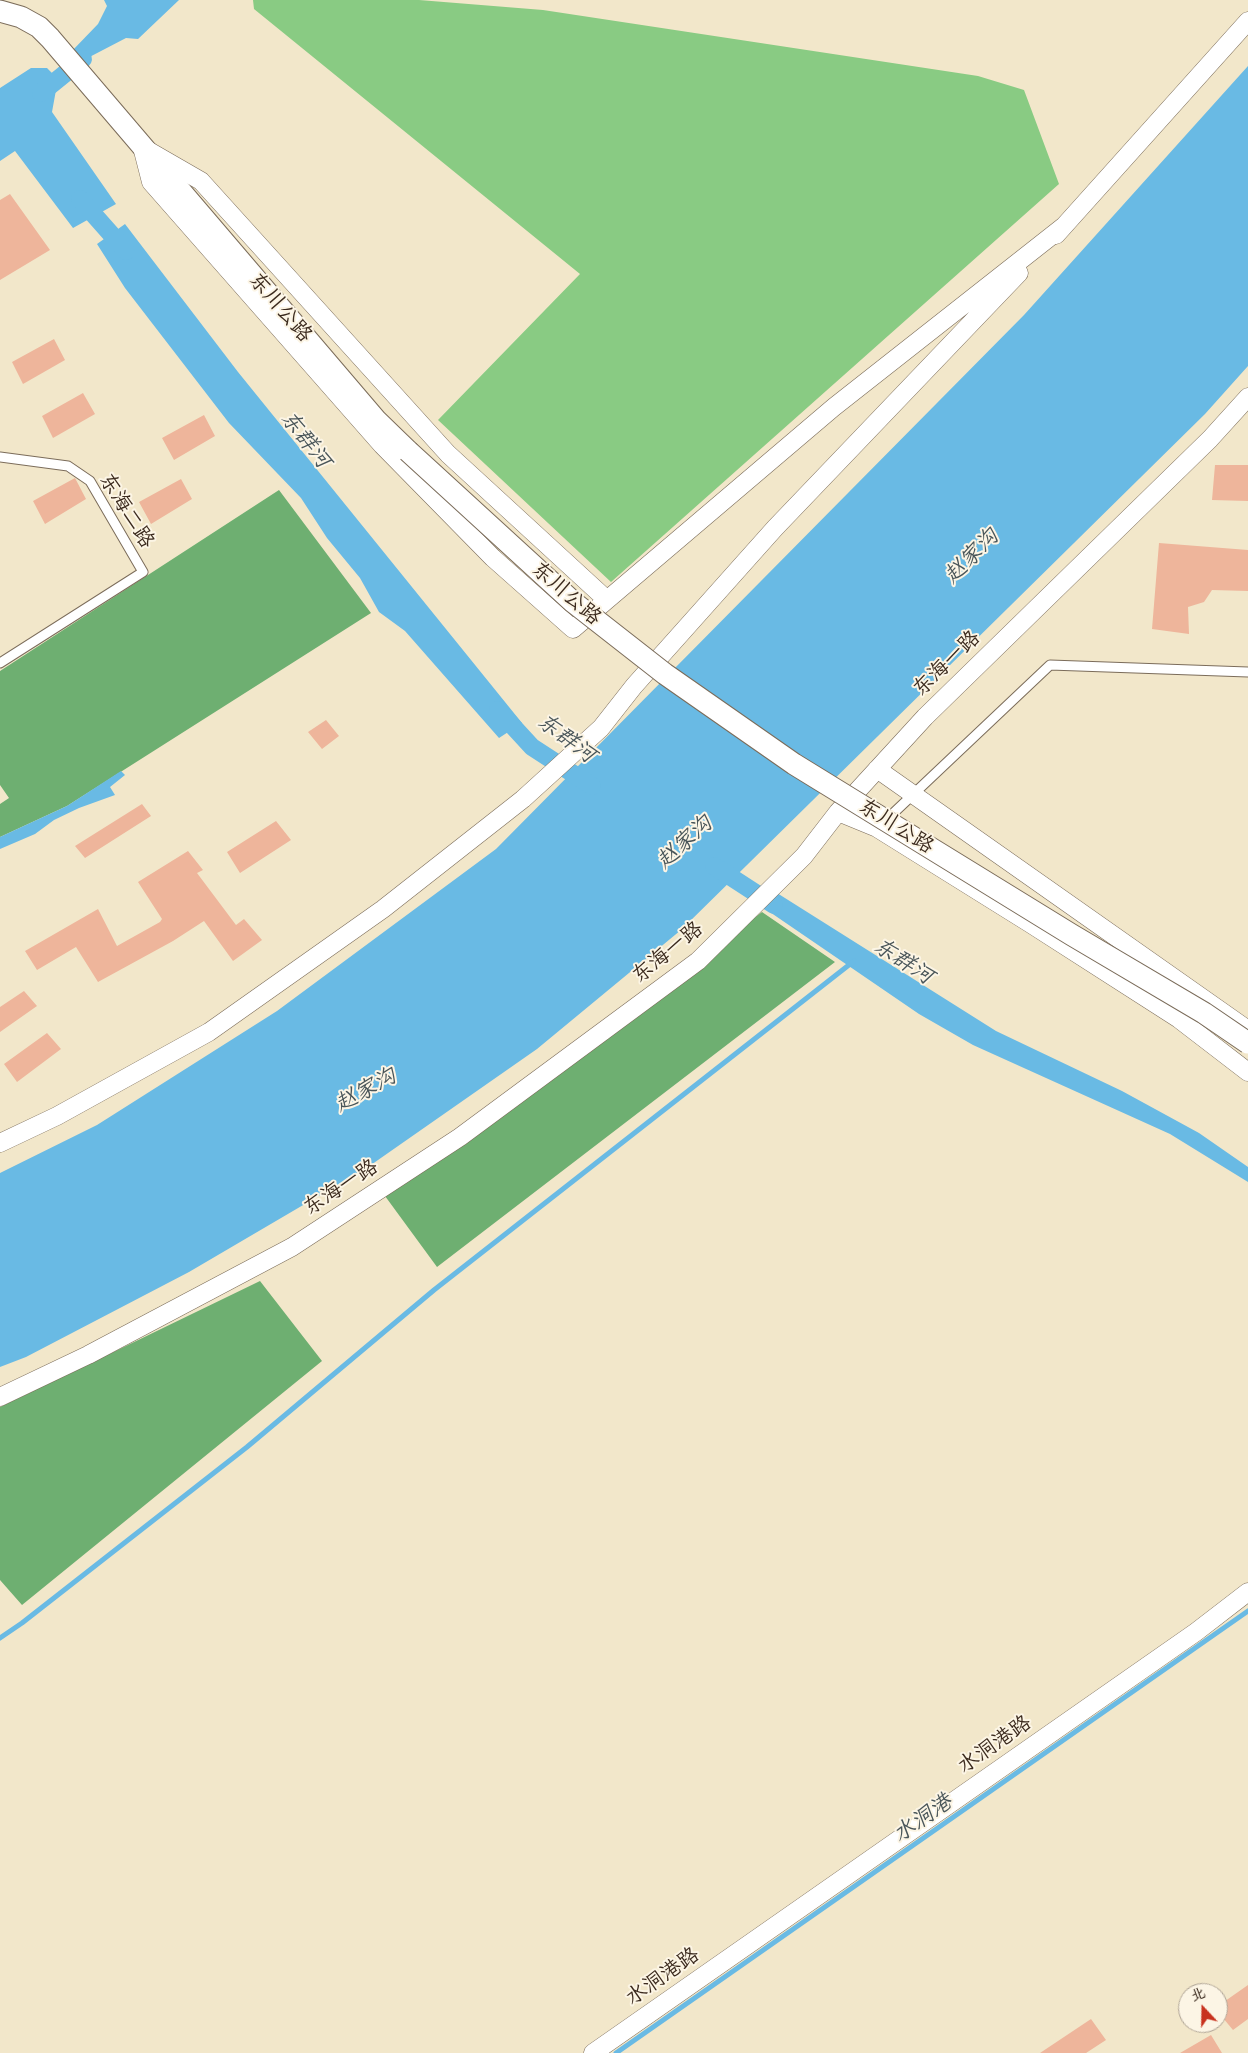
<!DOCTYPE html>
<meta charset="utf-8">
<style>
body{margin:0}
#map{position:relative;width:1248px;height:2053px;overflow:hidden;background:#f2e7ca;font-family:Itim,"LXGW WenKai TC",sans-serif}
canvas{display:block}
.north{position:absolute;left:1178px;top:1983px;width:50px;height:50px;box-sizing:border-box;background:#fcf5e5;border:1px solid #afa495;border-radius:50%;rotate:339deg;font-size:14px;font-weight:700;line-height:20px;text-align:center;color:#3b2a1e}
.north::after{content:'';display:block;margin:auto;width:18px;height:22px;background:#c8321e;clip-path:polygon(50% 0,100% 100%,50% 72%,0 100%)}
</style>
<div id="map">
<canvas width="1248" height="2053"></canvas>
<div class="north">北</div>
</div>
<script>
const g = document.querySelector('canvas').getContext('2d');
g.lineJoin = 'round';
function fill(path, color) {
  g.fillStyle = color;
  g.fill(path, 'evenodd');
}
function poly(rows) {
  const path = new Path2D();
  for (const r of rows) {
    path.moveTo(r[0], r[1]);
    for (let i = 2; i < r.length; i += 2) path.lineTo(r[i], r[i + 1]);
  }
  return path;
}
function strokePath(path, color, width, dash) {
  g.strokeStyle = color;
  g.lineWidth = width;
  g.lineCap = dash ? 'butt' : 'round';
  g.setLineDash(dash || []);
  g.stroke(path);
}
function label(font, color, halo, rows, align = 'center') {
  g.font = font + ' Itim,"LXGW WenKai TC",sans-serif';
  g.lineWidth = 4;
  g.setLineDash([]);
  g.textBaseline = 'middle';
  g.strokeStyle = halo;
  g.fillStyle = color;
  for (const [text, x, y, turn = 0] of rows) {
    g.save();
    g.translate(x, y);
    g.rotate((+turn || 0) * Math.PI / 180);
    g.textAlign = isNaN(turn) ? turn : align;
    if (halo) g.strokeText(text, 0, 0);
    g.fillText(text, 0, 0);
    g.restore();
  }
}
const green = poly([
 [253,0,419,0,543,10,978,76,1024,90,1059,184,611,582,438,420,580,274,254,9]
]);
const forest = poly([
 [279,490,371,613,67,806,0,837,0,804,9,798,0,785,0,671],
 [762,912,835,962,437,1267,385,1196],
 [260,1281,322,1361,22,1605,0,1580,0,1407]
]);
const water = poly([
 [104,0,179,0,138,39,126,38,78,63,71,52,98,24,107,6],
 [1248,66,1248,366,1205,414,681,930,537,1049,368,1167,189,1272,26,1357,0,1367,0,1173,97,1125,277,1011,496,849,1024,315],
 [31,68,47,68,58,79,52,112,116,204,73,228,15,151,0,161,0,88],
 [125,224,238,372,522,723,499,738,405,631,379,612,360,578,327,538,301,498,229,423,125,288,97,244],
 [121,771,125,775,110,787,115,795,79,808,54,820,35,834,0,849,0,837,67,806],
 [777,893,996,1031,1122,1091,1199,1133,1248,1167,1248,1182,1170,1134,973,1045,919,1014,761,906]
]);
const stream = poly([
 [0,1638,22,1623,247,1447,434,1290,854,961],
 [616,2053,1248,1611]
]);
const canal = poly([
 [41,93,83,59],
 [80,199,126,251],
 [498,710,532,747,592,786],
 [714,866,774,905]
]);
const building = poly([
 [10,194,50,250,0,280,0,200],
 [54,339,65,360,23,384,12,362],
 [83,393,95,414,53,438,42,416],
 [204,415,215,436,174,460,162,438],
 [1215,465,1248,465,1248,501,1212,500],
 [75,478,86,499,45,524,33,501],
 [181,479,192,499,151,524,139,502],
 [1159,543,1248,550,1248,591,1212,590,1204,602,1188,607,1189,634,1152,629],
 [326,720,339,736,322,749,308,732],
 [142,804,151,816,85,858,75,846],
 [276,821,291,840,240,873,227,852],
 [188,851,203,870,197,873,236,925,244,919,262,940,233,961,204,921,173,941,98,982,76,947,37,970,25,951,98,909,117,946,160,922,162,919,138,882],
 [24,991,37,1006,0,1032,0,1007],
 [47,1033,61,1049,17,1082,4,1064],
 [1248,1985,1248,2019,1233,2030,1218,2012,1218,2006],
 [1091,2019,1106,2040,1086,2053,1040,2053],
 [1211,2035,1222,2053,1180,2053]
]);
const service = poly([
 [0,457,68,466,90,481,143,572,0,663],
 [885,821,1050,665,1248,672]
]);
const minor = poly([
 [1056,235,1248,21],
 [607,600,448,454,201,181,142,147,151,182,382,445,493,558,573,629,607,600,834,407,1064,226],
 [877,769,1248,1030],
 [838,812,877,828,1031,924,1179,1019,1248,1072],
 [0,1143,57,1116,209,1032,383,909,523,799,601,728,634,686,775,528,1019,273],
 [0,1397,88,1355,292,1247,460,1137,698,961,804,856,838,812,925,717,1210,439,1248,397],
 [593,2053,1196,1632,1248,1592]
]);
const tertiary = poly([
 [0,11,21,17,39,27,50,38,376,420,408,451]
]);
const tertiaryBridge = poly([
 [408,451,573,602,665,674,794,764,1072,935,1204,1013,1248,1043]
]);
const streetNames = [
 ["东川公路",280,308,49],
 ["东海二路",126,511,58],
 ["东川公路",566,594,41],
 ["东海一路",947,664,-44],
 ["东川公路",896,827,32],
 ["东海一路",668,953,-39],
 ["东海一路",341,1188,-33],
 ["水洞港路",995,1745,-35],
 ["水洞港路",663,1977,-35]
];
const waterNames = [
 ["东群河",305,440,52],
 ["赵家沟",972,557,-45],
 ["东群河",566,739,37],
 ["赵家沟",685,843,-42],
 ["东群河",903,962,33],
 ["赵家沟",366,1091,-29],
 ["水洞港",923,1819,-35]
];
fill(green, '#89cb83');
fill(forest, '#6eaf71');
fill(water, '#69bae4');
strokePath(stream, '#69bae4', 5);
strokePath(canal, '#69bae4', 18);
fill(building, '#eeb59b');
strokePath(service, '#7b6c5a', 11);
strokePath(minor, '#7b6c5a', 19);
strokePath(tertiary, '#7b6c5a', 23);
strokePath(service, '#fff', 9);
strokePath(minor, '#fff', 18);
strokePath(tertiary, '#fff', 21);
strokePath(tertiaryBridge, '#7b6c5a', 23, []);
strokePath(tertiaryBridge, '#fff', 21);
label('21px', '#3b2a1e', '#fcf5e5', streetNames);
label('italic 22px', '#495559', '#fcf5e5', waterNames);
</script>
